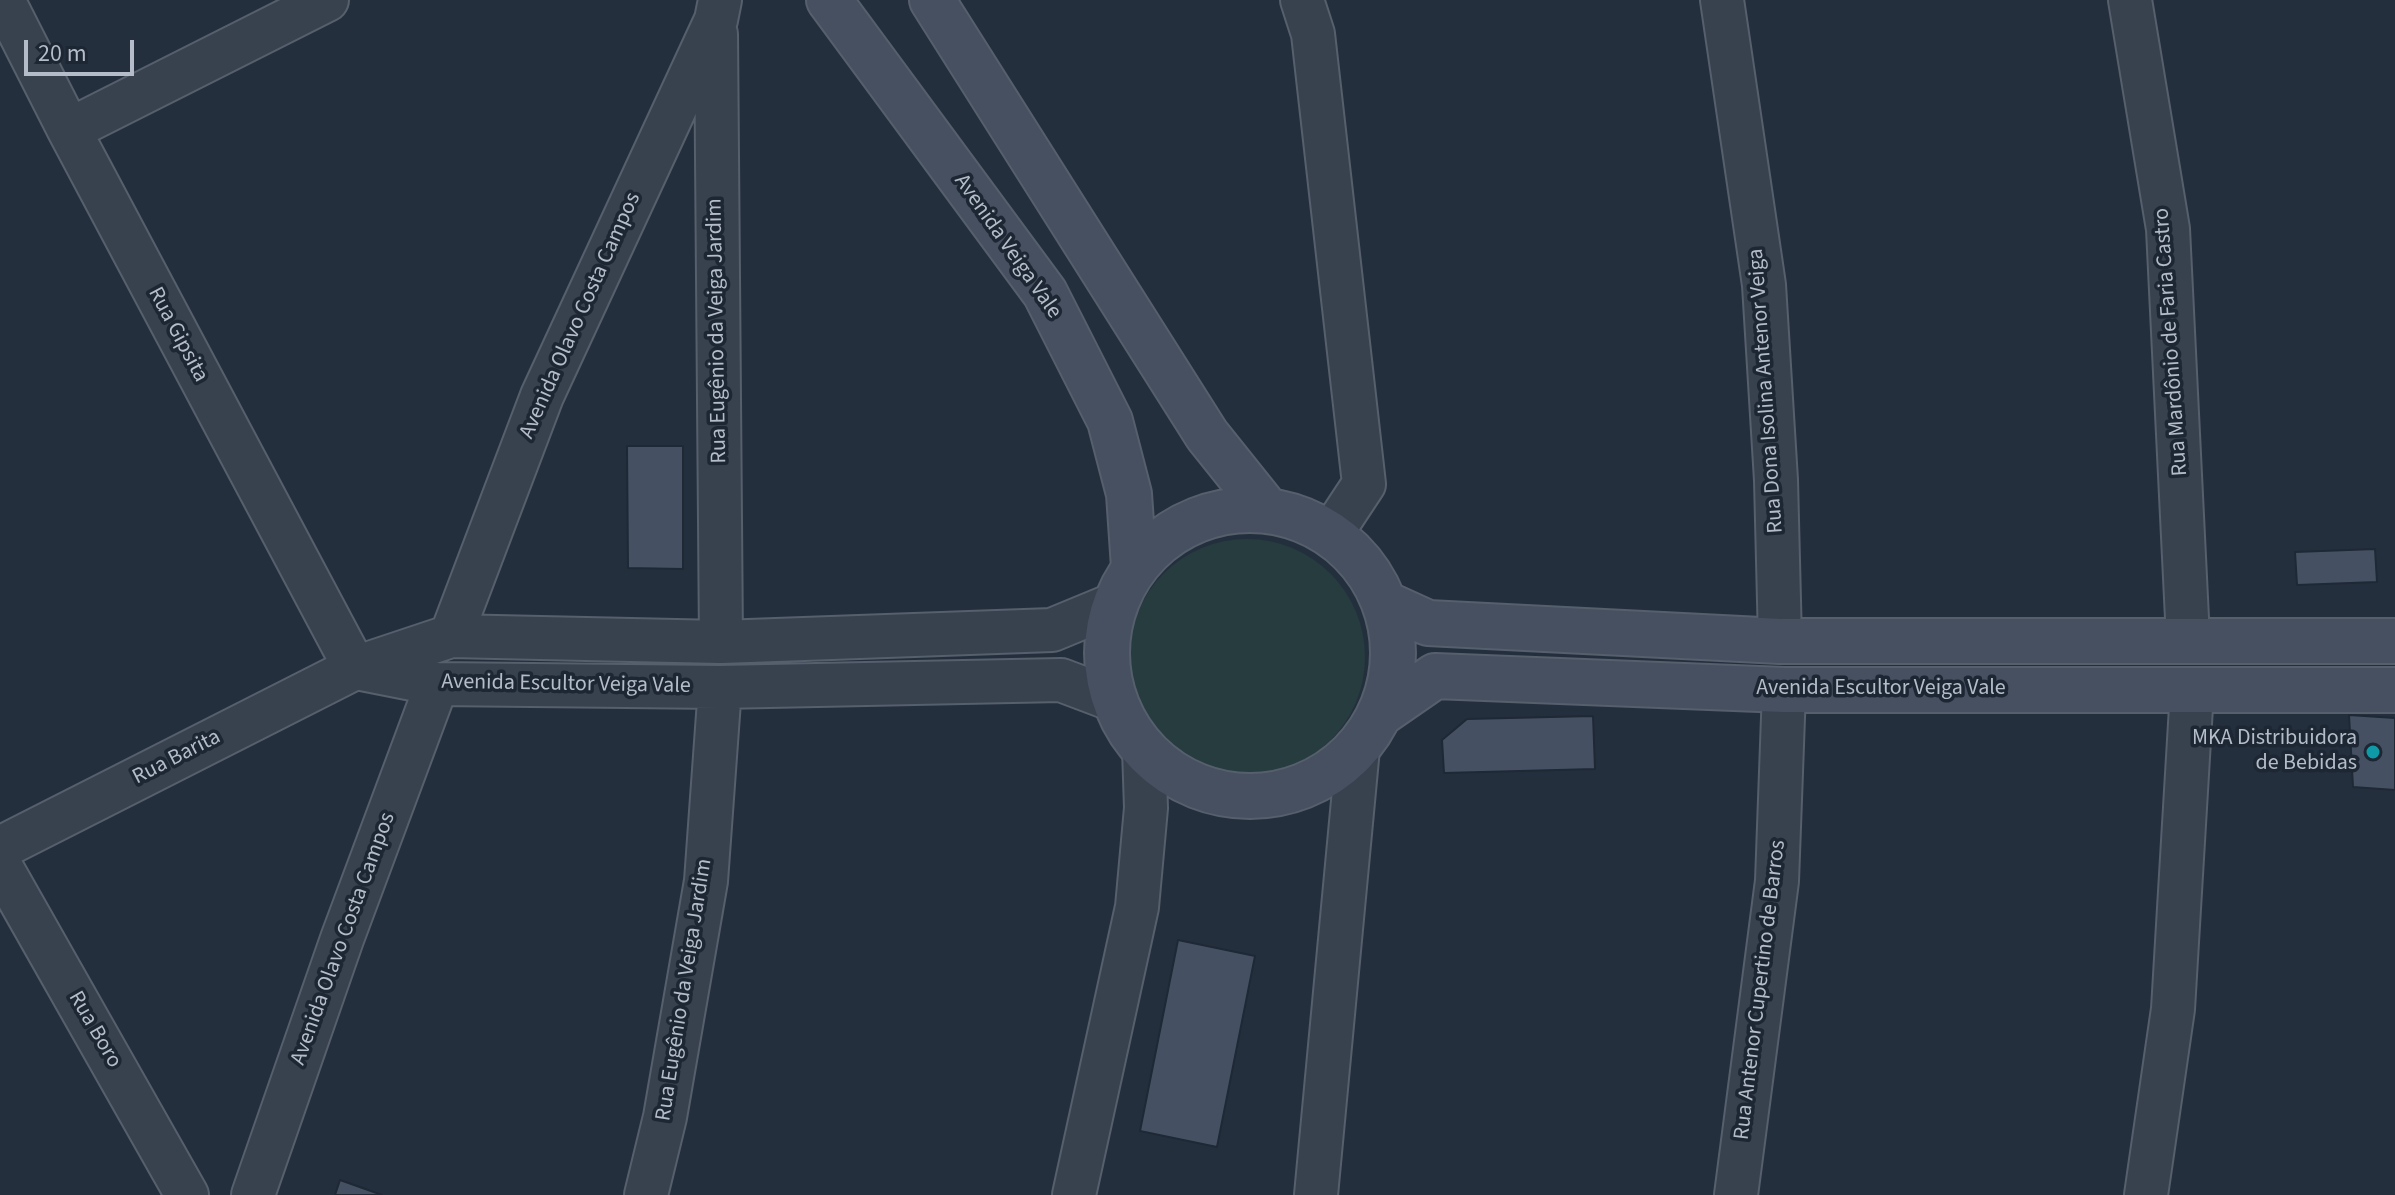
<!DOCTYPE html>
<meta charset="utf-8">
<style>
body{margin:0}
#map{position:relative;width:2395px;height:1195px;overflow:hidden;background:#242f3e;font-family:"Source Sans 3",sans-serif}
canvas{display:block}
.scale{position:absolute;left:24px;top:40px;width:110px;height:36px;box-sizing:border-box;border:4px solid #b4bcc9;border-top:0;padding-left:10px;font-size:24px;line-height:28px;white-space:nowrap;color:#b4bcc9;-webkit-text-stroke:6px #1d2633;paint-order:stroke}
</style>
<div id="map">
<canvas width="2395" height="1195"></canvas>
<div class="scale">20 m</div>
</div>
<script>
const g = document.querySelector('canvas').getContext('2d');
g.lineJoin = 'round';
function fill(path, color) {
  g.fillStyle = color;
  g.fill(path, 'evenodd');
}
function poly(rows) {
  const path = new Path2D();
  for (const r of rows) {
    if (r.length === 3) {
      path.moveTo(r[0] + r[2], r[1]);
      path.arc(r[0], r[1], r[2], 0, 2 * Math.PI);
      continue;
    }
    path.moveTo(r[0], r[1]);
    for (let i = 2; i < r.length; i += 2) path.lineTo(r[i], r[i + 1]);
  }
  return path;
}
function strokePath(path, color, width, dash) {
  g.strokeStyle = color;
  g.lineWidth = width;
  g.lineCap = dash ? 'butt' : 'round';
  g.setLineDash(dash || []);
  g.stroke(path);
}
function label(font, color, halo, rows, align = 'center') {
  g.font = font + ' "Source Sans 3",sans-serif';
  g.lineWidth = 7;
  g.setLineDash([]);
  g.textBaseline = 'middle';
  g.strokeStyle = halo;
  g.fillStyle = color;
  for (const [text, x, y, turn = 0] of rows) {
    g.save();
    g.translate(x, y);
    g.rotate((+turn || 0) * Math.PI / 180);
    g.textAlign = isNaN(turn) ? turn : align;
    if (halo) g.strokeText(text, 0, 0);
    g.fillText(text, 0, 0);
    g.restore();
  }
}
const green = poly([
 [1247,657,118]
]);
const building = poly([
 [627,446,683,446,683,569,628,568,627,446],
 [2375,549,2377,582,2297,585,2295,552,2375,549],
 [2349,715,2395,718,2395,790,2353,787,2349,715],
 [1593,716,1595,769,1444,773,1442,740,1467,719,1593,716],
 [1178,940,1255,956,1217,1147,1140,1131,1178,940],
 [340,1180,382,1195,335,1195,340,1180]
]);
const street = poly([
 [3,0,69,130,355,668],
 [1302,0,1313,34,1364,484,1331,534],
 [1722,0,1764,285,1776,480,1780,641],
 [2130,0,2168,229,2188,639],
 [716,34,721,642],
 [69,130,327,0],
 [451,636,542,396,716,20,720,0],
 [356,668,437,684,720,687,1061,680,1114,700],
 [0,848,355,668,451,636,721,642,1052,630,1115,604],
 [0,865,187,1195],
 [253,1195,342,939,437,684],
 [646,1195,665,1117,706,881,720,687],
 [1074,1195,1137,907,1146,808,1144,749],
 [1316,1195,1358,748],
 [1736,1195,1777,881,1784,690],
 [2146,1195,2173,1009,2192,690]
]);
const secondary = poly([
 [829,0,1045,293,1110,421,1129,494,1134,567],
 [932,0,1207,435,1267,510],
 [1250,653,143],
 [1384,603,1428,623,1780,641,2395,641],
 [1380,714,1435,676,1784,690,2395,690]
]);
const markers = [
 [2373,752,8,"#0f9aa8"]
];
const streetNames = [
 ["Avenida Veiga Vale",1007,247,55],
 ["Avenida Olavo Costa Campos",581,316,-66],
 ["Rua Eugênio da Veiga Jardim",718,331,-91],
 ["Rua Gipsita",177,335,62],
 ["Rua Mardônio de Faria Castro",2172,342,-94],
 ["Rua Dona Isolina Antenor Veiga",1767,391,-94],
 ["Avenida Escultor Veiga Vale",566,685,1],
 ["Avenida Escultor Veiga Vale",1881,689],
 ["Rua Barita",177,758,-27],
 ["Avenida Olavo Costa Campos",344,939,-70],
 ["Rua Eugênio da Veiga Jardim",685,990,-81],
 ["Rua Antenor Cupertino de Barros",1761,990,-83],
 ["Rua Boro",94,1030,60]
];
const poiNames = [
 ["MKA Distribuidora",2357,739],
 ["de Bebidas",2357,764]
];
fill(green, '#263c3f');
fill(building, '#455162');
strokePath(building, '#1f2835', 2);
strokePath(street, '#565f6c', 46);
strokePath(secondary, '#565f6c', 48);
strokePath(street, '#38414e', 42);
strokePath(secondary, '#465061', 44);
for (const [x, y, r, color] of markers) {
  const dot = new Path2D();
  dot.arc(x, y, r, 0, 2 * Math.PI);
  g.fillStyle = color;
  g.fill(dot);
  strokePath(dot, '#1d2633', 3);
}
label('22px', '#b4bcc9', '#1d2633', streetNames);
label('22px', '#b4bcc9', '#1d2633', poiNames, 'right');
</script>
